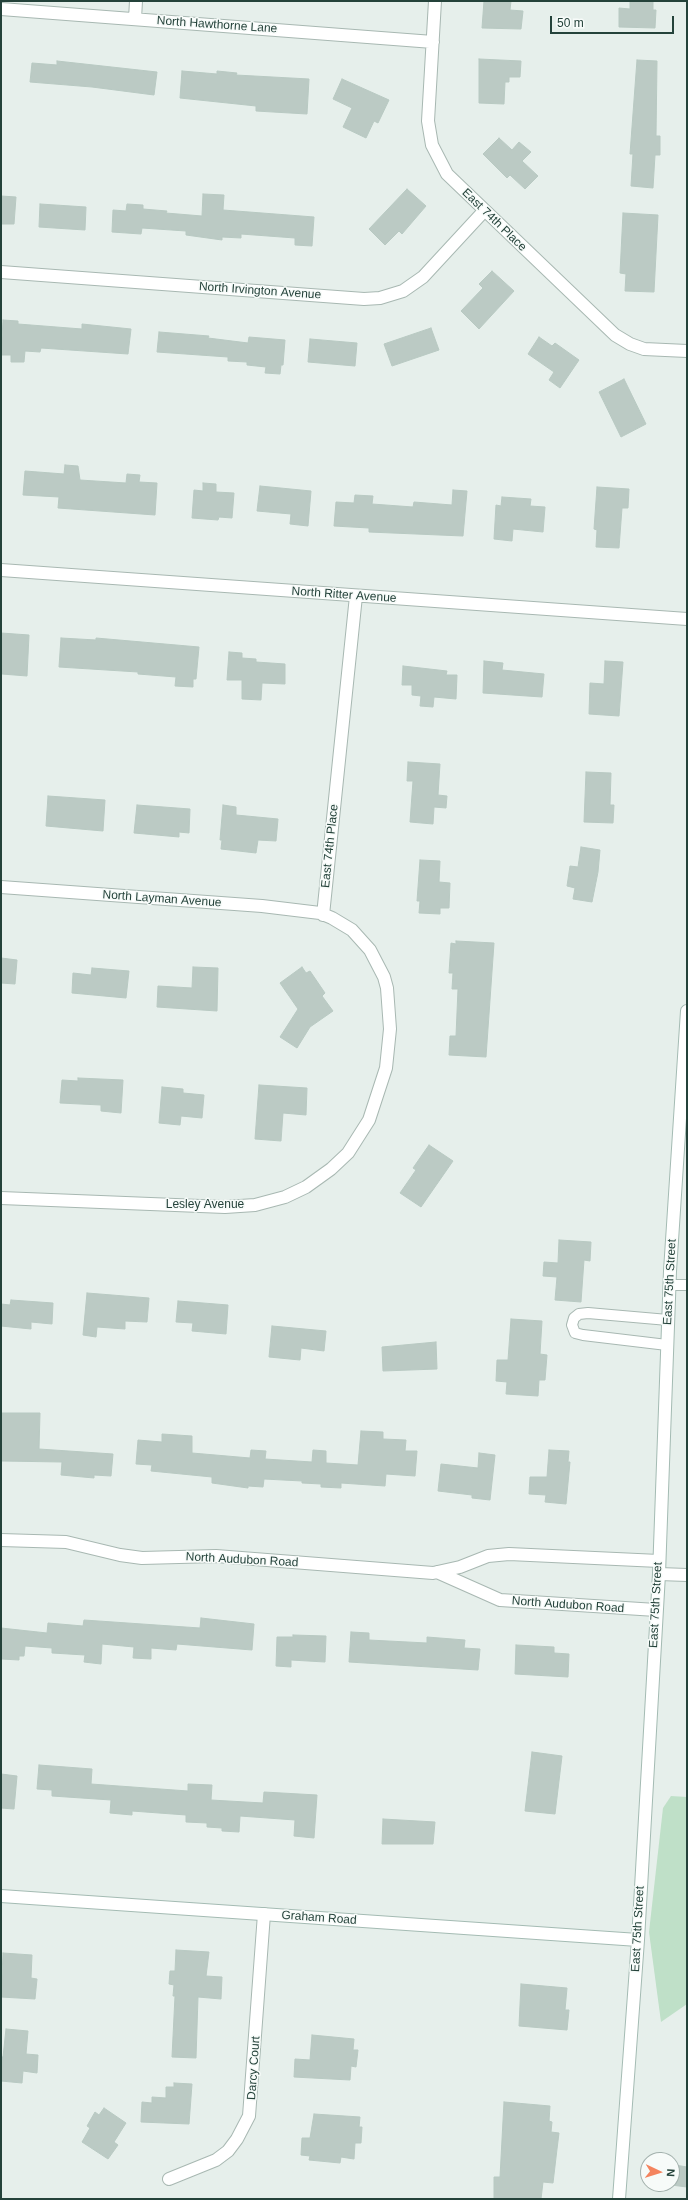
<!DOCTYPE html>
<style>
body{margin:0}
#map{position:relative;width:688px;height:2200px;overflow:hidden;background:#e6efeb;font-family:Arial,sans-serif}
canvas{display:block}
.frame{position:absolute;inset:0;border:2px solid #24423a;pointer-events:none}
.north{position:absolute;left:640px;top:2152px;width:40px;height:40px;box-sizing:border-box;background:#f7fbf9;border:1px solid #a3b1ad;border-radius:50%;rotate:94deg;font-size:11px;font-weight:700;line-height:16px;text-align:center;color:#24423a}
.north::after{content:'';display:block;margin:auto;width:14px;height:18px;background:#f4845f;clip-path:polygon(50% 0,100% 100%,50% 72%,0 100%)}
.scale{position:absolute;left:550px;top:16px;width:124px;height:18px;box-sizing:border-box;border:2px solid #24423a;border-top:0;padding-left:5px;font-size:12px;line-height:14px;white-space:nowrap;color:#24423a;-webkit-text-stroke:3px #f7fbf9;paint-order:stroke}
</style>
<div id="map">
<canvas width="688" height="2200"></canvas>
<div class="frame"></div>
<div class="north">N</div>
<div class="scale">50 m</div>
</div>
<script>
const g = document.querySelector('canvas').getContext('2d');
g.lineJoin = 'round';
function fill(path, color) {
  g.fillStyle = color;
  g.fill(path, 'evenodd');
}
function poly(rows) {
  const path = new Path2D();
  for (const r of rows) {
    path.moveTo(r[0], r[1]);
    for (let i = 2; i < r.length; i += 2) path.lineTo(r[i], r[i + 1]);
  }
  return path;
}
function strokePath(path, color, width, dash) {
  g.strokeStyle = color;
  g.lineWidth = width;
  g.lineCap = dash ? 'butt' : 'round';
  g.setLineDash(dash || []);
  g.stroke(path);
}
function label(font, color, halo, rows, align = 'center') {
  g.font = font + ' Arial,sans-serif';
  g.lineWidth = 3;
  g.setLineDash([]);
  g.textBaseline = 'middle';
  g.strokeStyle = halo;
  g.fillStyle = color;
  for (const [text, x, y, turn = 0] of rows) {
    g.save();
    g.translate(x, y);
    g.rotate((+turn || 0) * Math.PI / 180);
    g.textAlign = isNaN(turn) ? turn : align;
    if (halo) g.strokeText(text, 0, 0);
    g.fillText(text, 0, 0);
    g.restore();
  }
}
const green = poly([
 [671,1796,687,1797,687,2004,661,2022,649,1932,663,1808]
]);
const building = poly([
 [484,1,511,1,510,10,523,11,521,29,482,28,484,1],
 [630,1,653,1,653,10,656,10,655,28,619,27,619,8,630,9,630,1],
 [479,59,521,61,520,77,509,77,509,82,505,82,504,104,479,103,479,59],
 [637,60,657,61,656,136,660,136,660,155,655,155,653,188,631,186,633,154,630,154,637,60],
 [57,61,157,72,154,95,92,87,30,82,32,63,57,65,57,61],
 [182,71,217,74,217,71,237,73,236,75,309,79,307,114,256,111,256,106,180,98,182,71],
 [342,79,389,100,378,123,374,121,366,138,343,127,352,108,333,99,342,79],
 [499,138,512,150,519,142,531,152,522,161,538,176,525,189,510,175,507,178,483,154,499,138],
 [407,189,426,206,402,234,399,231,385,245,369,229,407,189],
 [203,194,224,195,223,210,314,217,312,246,295,245,295,238,241,234,241,238,222,237,222,240,186,235,186,231,142,228,141,234,112,232,113,210,126,211,127,204,143,205,143,209,167,211,166,213,202,216,203,194],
 [1,196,16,197,14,224,1,224,1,196],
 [40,204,86,207,85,230,39,227,40,204],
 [623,213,658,215,654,292,625,291,626,274,620,273,623,213],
 [492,271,514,291,479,329,461,311,483,288,479,284,492,271],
 [3,320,18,321,18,324,82,329,82,324,131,329,128,354,41,348,40,352,25,351,24,362,11,362,11,355,1,355,3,320],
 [431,328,439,350,392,366,384,344,431,328],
 [159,332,209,336,208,338,248,343,249,337,285,340,283,365,281,365,280,374,265,373,266,367,247,365,247,362,228,361,228,357,157,352,159,332],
 [539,337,552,346,555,343,579,360,560,388,549,380,554,372,528,354,539,337],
 [310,339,357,343,355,366,308,362,310,339],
 [624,379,646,424,621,437,599,392,624,379],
 [65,465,78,466,80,480,126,483,127,474,140,475,139,482,157,483,155,515,58,508,59,497,23,495,25,471,64,474,65,465],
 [203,483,216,484,216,492,234,493,232,518,219,517,218,520,192,518,194,490,203,491,203,483],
 [260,486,311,491,308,526,290,524,291,514,257,511,260,486],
 [597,487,629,489,628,508,622,508,619,548,596,547,597,530,594,529,597,487],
 [453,490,467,491,463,536,369,532,369,528,334,526,336,502,354,503,355,495,373,496,372,504,413,507,414,502,452,505,453,490],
 [502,497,531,499,530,506,545,507,543,532,513,529,512,541,494,539,496,505,501,506,502,497],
 [1,633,29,635,27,676,2,674,1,633],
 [61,638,96,640,96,638,199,647,196,679,193,679,193,687,175,686,176,677,138,674,138,672,59,667,61,638],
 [229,652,242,653,242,658,256,659,256,662,285,664,285,684,262,683,261,700,242,699,242,680,227,680,229,652],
 [484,661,503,663,502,670,544,674,542,697,483,693,484,661],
 [605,661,623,662,619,716,589,714,590,683,604,684,605,661],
 [403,666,447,671,446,675,457,675,456,699,434,697,433,707,420,706,421,696,412,695,412,685,402,685,403,666],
 [408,762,440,764,438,795,447,796,446,808,434,807,433,824,410,822,413,781,407,781,408,762],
 [586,772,611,773,610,805,614,805,613,823,584,822,586,772],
 [48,796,105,800,103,831,46,826,48,796],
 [137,805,190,809,189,833,179,832,179,837,134,833,137,805],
 [223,805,236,807,236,815,278,819,276,841,258,840,256,853,221,849,222,840,220,840,223,805],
 [581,847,600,850,598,872,592,902,573,899,575,888,567,886,570,866,578,867,581,847],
 [420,860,440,861,439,882,450,883,449,908,440,908,440,914,419,913,420,901,417,901,420,860],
 [456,941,494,943,486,1057,449,1055,450,1036,456,1036,458,989,452,989,453,973,449,973,451,943,456,944,456,941],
 [1,958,17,960,15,984,1,983,1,958],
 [193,967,218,968,217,1011,157,1007,158,986,192,988,193,967],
 [302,967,306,973,310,971,325,993,322,996,333,1011,310,1027,297,1048,280,1037,298,1009,280,983,302,967],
 [92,968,129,971,126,998,72,993,73,973,91,975,92,968],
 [78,1078,123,1080,121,1113,101,1111,101,1105,60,1103,62,1080,78,1081,78,1078],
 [259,1085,307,1088,306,1115,283,1113,281,1141,255,1139,259,1085],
 [162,1087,183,1089,183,1093,204,1095,202,1118,181,1116,180,1125,159,1123,162,1087],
 [429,1145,453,1161,421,1207,400,1193,416,1170,413,1168,429,1145],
 [559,1240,591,1242,590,1261,584,1260,581,1302,555,1300,557,1277,543,1276,544,1262,558,1263,559,1240],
 [87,1293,149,1298,147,1322,125,1321,125,1329,97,1327,96,1337,83,1335,87,1293],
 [11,1300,53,1303,52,1324,31,1322,31,1329,1,1326,1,1304,10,1305,11,1300],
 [178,1301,228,1305,226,1334,192,1331,193,1323,176,1322,178,1301],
 [511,1319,542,1321,540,1354,547,1355,545,1380,539,1380,538,1396,506,1394,507,1382,496,1381,497,1360,508,1360,511,1319],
 [272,1326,326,1331,324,1351,301,1348,300,1360,269,1357,272,1326],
 [436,1342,437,1369,383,1371,382,1347,436,1342],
 [1,1413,40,1413,39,1449,113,1454,111,1476,94,1475,94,1478,61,1475,62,1462,1,1461,1,1413],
 [361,1431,383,1432,383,1439,406,1440,405,1451,417,1451,415,1476,386,1474,385,1486,341,1483,341,1488,321,1487,321,1484,302,1483,302,1481,264,1479,263,1487,248,1486,248,1488,212,1483,212,1477,151,1471,152,1465,136,1464,138,1440,162,1442,162,1434,192,1436,192,1453,250,1458,251,1450,266,1451,265,1459,312,1462,313,1450,326,1451,326,1463,358,1465,361,1431],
 [549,1450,569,1451,568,1462,570,1462,566,1504,545,1502,546,1495,529,1494,530,1477,547,1477,549,1450],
 [479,1453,495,1455,490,1500,472,1498,472,1495,438,1491,441,1464,478,1468,479,1453],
 [201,1618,254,1624,252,1650,177,1644,176,1650,151,1648,151,1659,133,1658,134,1647,102,1644,101,1664,84,1662,85,1655,52,1653,52,1648,25,1646,24,1656,19,1656,19,1660,2,1659,1,1628,47,1633,48,1623,83,1626,84,1620,200,1628,201,1618],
 [351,1632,369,1633,369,1640,427,1643,427,1637,465,1640,464,1648,480,1649,478,1670,349,1662,351,1632],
 [293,1635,326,1636,325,1662,291,1660,291,1667,276,1666,277,1637,293,1637,293,1635],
 [516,1645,554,1647,554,1653,569,1654,568,1677,515,1674,516,1645],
 [532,1752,562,1756,555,1814,525,1811,532,1752],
 [39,1765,92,1769,91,1784,188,1791,188,1784,212,1785,211,1800,263,1803,264,1792,317,1795,314,1838,294,1836,295,1820,240,1816,239,1832,222,1831,222,1828,207,1827,207,1823,186,1822,186,1815,132,1811,132,1815,110,1813,111,1800,52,1796,52,1790,37,1789,39,1765],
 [1,1774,17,1776,14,1809,1,1808,1,1774],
 [383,1819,435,1822,433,1844,382,1844,383,1819],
 [176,1950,209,1952,206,1976,222,1977,221,1999,198,1997,196,2058,172,2057,175,1996,173,1996,174,1985,169,1984,170,1971,175,1971,176,1950],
 [3,1953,32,1955,31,1978,37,1979,35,1999,1,1997,3,1953],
 [521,1984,567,1988,565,2010,569,2010,567,2030,519,2026,521,1984],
 [6,2029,28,2031,26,2054,38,2055,37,2073,23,2071,22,2083,1,2081,1,2057,3,2057,6,2029],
 [312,2035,354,2039,353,2050,358,2050,356,2067,351,2066,350,2080,294,2077,295,2059,310,2060,312,2035],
 [174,2083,192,2084,189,2124,141,2122,142,2102,152,2103,152,2097,166,2098,166,2087,174,2087,174,2083],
 [504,2102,550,2106,549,2121,552,2122,551,2132,559,2133,557,2149,553,2183,543,2182,541,2199,494,2199,494,2177,500,2177,504,2102],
 [104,2108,126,2123,114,2142,118,2145,108,2159,82,2142,90,2128,87,2126,95,2112,99,2115,104,2108],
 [314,2114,360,2117,359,2127,362,2127,361,2143,355,2143,354,2159,341,2157,340,2163,309,2160,310,2156,301,2155,302,2138,310,2138,314,2114],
 [675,2165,687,2167,687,2187,671,2185,675,2165]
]);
const lane = poly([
 [669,1285,687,1285],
 [667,1345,583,1335,575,1333,572,1325,574,1318,579,1314,588,1313,668,1320]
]);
const street = poly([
 [435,1,428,121,432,145,447,174,615,335,630,344,644,349,687,351],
 [1,9,433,42],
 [135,19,136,1],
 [1,272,364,299,380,298,403,291,423,277,484,211],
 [1,570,687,619],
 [1,887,262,906,320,913,332,918,352,930,370,950,384,977,387,988,390,1029,386,1068,369,1120,348,1153,331,1169,306,1187,285,1197,255,1205,225,1207,1,1198],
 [323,915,356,596],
 [1,1540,66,1542,120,1555,142,1558,216,1556,433,1573,460,1567,488,1556,509,1554,659,1561],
 [437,1572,500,1600,656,1610],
 [659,1574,687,1575],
 [169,2179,216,2160,228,2151,237,2139,249,2116,264,1914]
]);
const secondary = poly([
 [1,1896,638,1940],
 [619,2199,638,1940,659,1574,670,1271,687,1011]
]);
const streetNames = [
 ["North Hawthorne Lane",217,25,4],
 ["East 74th Place",494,220,44],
 ["North Irvington Avenue",260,291,4],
 ["North Ritter Avenue",344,595,4],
 ["East 74th Place",330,846,-84],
 ["North Layman Avenue",162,899,4],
 ["Lesley Avenue",205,1205],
 ["East 75th Street",670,1282,-87],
 ["North Audubon Road",242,1560,3],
 ["North Audubon Road",568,1605,4],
 ["East 75th Street",656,1605,-87],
 ["Graham Road",319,1918,4],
 ["East 75th Street",638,1929,-87],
 ["Darcy Court",254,2068,-86]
];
fill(green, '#bfe0c8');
fill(building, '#bbcac4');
strokePath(building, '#b8c9c2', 1);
strokePath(lane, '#a8b8b2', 12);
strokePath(street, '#a8b8b2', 14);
strokePath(secondary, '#a4bbb3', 14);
strokePath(lane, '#fff', 10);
strokePath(street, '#fff', 12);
strokePath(secondary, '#fff', 12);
label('12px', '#24423a', '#f7fbf9', streetNames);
</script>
